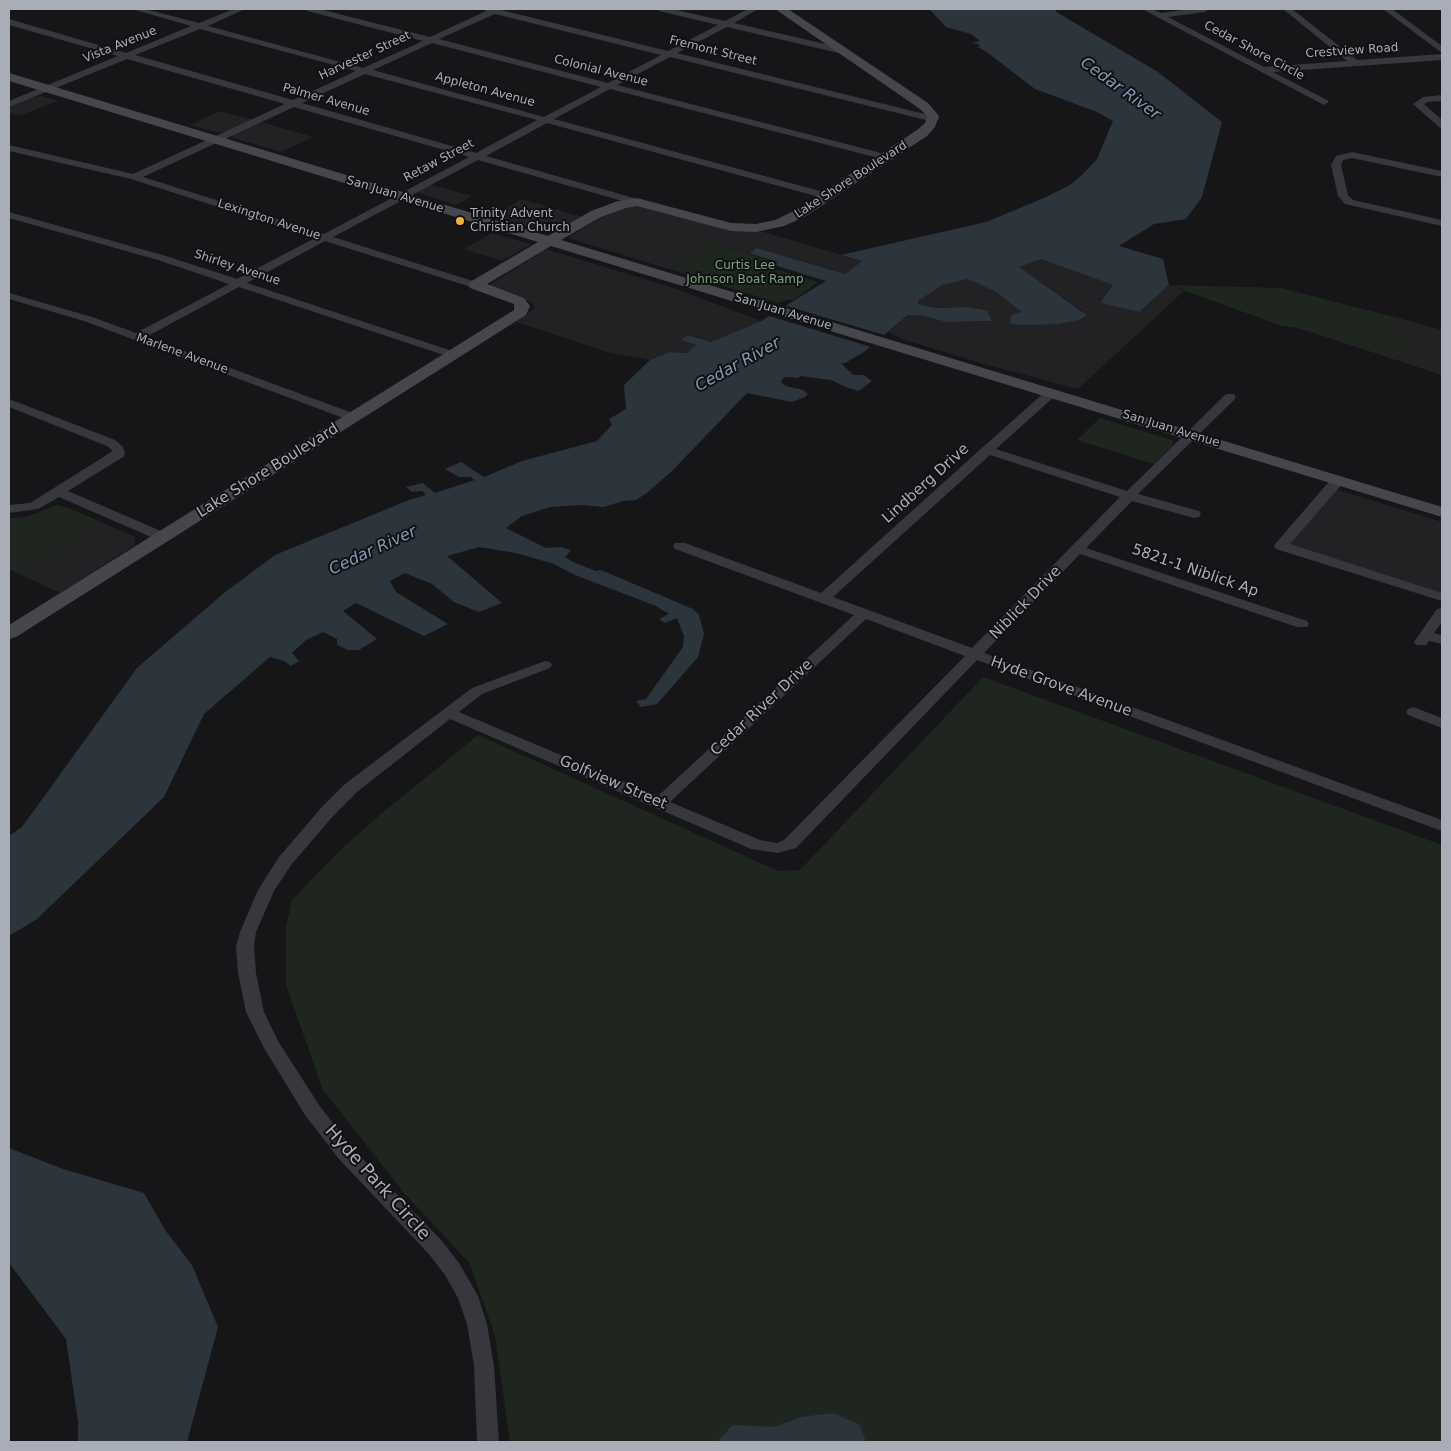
<!DOCTYPE html>
<style>
body{margin:0}
#map{position:relative;width:1451px;height:1451px;overflow:hidden;background:#161618;font-family:"DejaVu Sans",sans-serif}
canvas{display:block}
.frame{position:absolute;inset:0;border:10px solid #a8adb8;pointer-events:none}
</style>
<div id="map">
<canvas width="1451" height="1451"></canvas>
<div class="frame"></div>
</div>
<script>
const g = document.querySelector('canvas').getContext('2d');
g.lineJoin = 'round';
function fill(path, color) {
  g.fillStyle = color;
  g.fill(path, 'evenodd');
}
function poly(rows) {
  const path = new Path2D();
  for (const r of rows) {
    path.moveTo(r[0], r[1]);
    for (let i = 2; i < r.length; i += 2) path.lineTo(r[i], r[i + 1]);
  }
  return path;
}
function strokePath(path, color, width, dash) {
  g.strokeStyle = color;
  g.lineWidth = width;
  g.lineCap = dash ? 'butt' : 'round';
  g.setLineDash(dash || []);
  g.stroke(path);
}
function label(font, color, halo, rows, align = 'center') {
  g.font = font + ' "DejaVu Sans",sans-serif';
  g.lineWidth = 4;
  g.setLineDash([]);
  g.textBaseline = 'middle';
  g.strokeStyle = halo;
  g.fillStyle = color;
  for (const [text, x, y, turn = 0] of rows) {
    g.save();
    g.translate(x, y);
    g.rotate((+turn || 0) * Math.PI / 180);
    g.textAlign = isNaN(turn) ? turn : align;
    if (halo) g.strokeText(text, 0, 0);
    g.fillText(text, 0, 0);
    g.restore();
  }
}
const built = poly([
 [42,96,57,101,19,116,9,113,9,106,32,97],
 [220,111,253,120,226,132,216,132,190,125],
 [258,121,313,137,282,152,233,138,232,134],
 [428,184,472,196,456,205,418,193,422,187],
 [522,199,582,217,558,231,549,233,492,216],
 [628,206,644,207,730,230,760,231,862,261,845,274,757,248,748,253,711,242,672,270,568,238,616,208],
 [492,233,530,244,530,245,502,261,464,249],
 [549,250,671,287,761,321,711,342,695,336,696,345,687,353,669,352,650,360,607,352,516,322,535,308,531,302,493,288,491,284,543,251],
 [1041,259,1113,285,1100,303,1138,312,1169,285,1184,291,1078,389,977,362,902,339,889,332,908,315,924,316,946,322,992,321,987,311,981,309,968,307,937,308,918,304,917,301,942,285,968,279,996,292,1023,312,1010,324,1058,324,1083,311,1018,267],
 [1402,319,1442,330,1442,375,1396,360,1411,343,1385,335],
 [1335,489,1442,522,1442,595,1288,545],
 [101,522,134,536,135,545,60,593,17,573]
]);
const green = poly([
 [711,242,775,262,769,267,818,282,794,300,787,300,778,303,672,270],
 [1169,285,1281,288,1402,319,1385,335,1411,343,1396,360,1298,328,1282,326],
 [1100,418,1172,440,1173,445,1154,464,1077,440],
 [57,505,71,509,101,522,17,573,9,569,9,518,26,517],
 [983,677,1442,845,1442,1442,510,1442,495,1336,470,1264,405,1194,323,1090,286,985,286,927,292,900,336,854,381,814,478,735,778,871,800,870]
]);
const water = poly([
 [929,9,1054,9,1058,13,1158,72,1222,122,1202,197,1186,219,1154,224,1119,246,1163,259,1169,285,1139,312,1100,303,1113,285,1041,259,1019,267,1087,315,1079,320,1058,324,1026,325,1010,324,1011,315,1022,312,996,292,968,279,942,285,918,301,918,304,937,308,968,307,981,309,987,311,992,321,946,322,924,316,908,315,864,352,845,363,841,363,853,375,864,375,872,381,859,391,848,388,831,380,801,376,798,378,784,377,781,382,786,386,803,390,808,394,805,397,792,402,747,393,672,471,648,492,636,500,623,501,604,507,582,505,550,507,522,516,506,528,546,548,561,547,571,550,565,557,575,563,596,571,601,570,693,609,699,615,704,634,698,657,657,704,641,707,636,701,646,699,683,647,684,636,677,618,665,623,659,619,669,614,656,606,575,575,554,564,516,553,479,547,447,556,502,603,479,612,454,602,432,584,405,573,390,581,396,592,448,624,424,636,356,603,343,611,377,639,359,650,348,650,337,645,337,639,323,632,306,640,292,653,299,661,291,666,284,661,270,657,204,714,164,797,37,919,9,936,9,836,22,827,137,668,224,593,275,555,409,500,426,495,422,491,412,492,406,487,423,483,435,493,475,480,470,477,459,477,445,469,461,462,484,477,522,461,597,441,612,425,609,419,626,409,624,385,650,360,669,352,687,353,696,345,681,340,688,335,711,342,761,321,826,281,774,265,778,262,749,253,757,248,845,274,862,261,841,255,986,222,1044,198,1070,185,1084,173,1097,159,1113,121,1097,112,1035,89,988,53,978,47,980,46,978,44,971,43,980,41,971,34,946,27],
 [9,1148,63,1169,144,1193,165,1230,192,1265,218,1327,187,1442,78,1442,78,1422,66,1339,9,1263],
 [833,1413,860,1425,866,1442,717,1442,733,1425,775,1427,801,1417]
]);
const pier = poly([
 [783,305,888,336,874,348,766,315]
]);
const street = poly([
 [132,9,145,9,199,23,234,9,245,9,208,26,363,68,423,41,307,11,306,9,319,9,430,37,486,11,482,9,502,9,501,10,668,51,718,25,659,11,658,9,672,9,725,21,748,9,758,9,734,23,843,48,847,51,843,54,727,27,677,53,937,117,939,119,934,122,670,57,617,85,889,155,891,157,886,160,610,89,554,119,831,194,832,196,827,199,823,198,547,123,486,156,641,200,641,204,633,204,478,160,333,237,479,283,480,285,479,287,471,287,325,241,247,283,458,353,460,355,458,357,450,357,239,287,146,337,358,415,360,418,354,422,84,321,9,299,9,293,92,317,136,333,229,284,158,260,9,218,9,212,166,256,237,279,315,238,131,179,9,151,9,145,133,174,285,104,127,59,9,107,9,101,118,56,9,25,9,19,126,53,191,26,132,9],
 [495,14,661,55,608,83,439,39,495,14],
 [200,29,356,71,293,100,135,55,200,29],
 [432,43,601,87,544,117,373,70,432,43],
 [365,74,537,120,476,153,302,103,365,74],
 [294,107,469,157,324,234,143,177,294,107],
 [1142,9,1152,9,1161,13,1190,9,1209,9,1205,12,1168,17,1264,67,1347,61,1283,9,1292,9,1357,60,1442,54,1442,60,1273,72,1327,100,1329,102,1324,105,1142,9],
 [1383,9,1392,9,1442,46,1442,53,1383,9],
 [1442,95,1442,101,1428,102,1424,104,1442,120,1442,128,1439,127,1413,104,1423,97,1442,95],
 [1352,152,1442,171,1442,177,1352,158,1343,160,1341,165,1348,195,1353,200,1442,220,1442,226,1345,204,1338,196,1331,165,1336,156,1352,152],
 [1051,389,1055,390,1057,393,1055,396,996,449,1127,491,1226,394,1234,394,1236,397,1234,400,1138,494,1199,511,1201,514,1199,517,1194,518,1132,501,1086,548,1307,621,1309,624,1307,627,1297,627,1080,554,984,653,1442,820,1442,831,977,660,796,848,778,853,751,849,450,719,357,792,333,816,291,865,274,891,256,932,254,946,256,973,264,1012,278,1041,319,1105,353,1149,442,1241,459,1263,478,1296,487,1324,494,1366,499,1442,477,1442,474,1366,467,1324,458,1298,445,1275,428,1253,339,1159,305,1115,264,1048,246,1012,238,973,236,946,240,932,258,890,279,857,321,808,345,784,472,688,545,661,550,662,552,665,550,668,482,694,459,712,658,796,854,615,675,549,673,546,675,543,685,543,821,593,983,447,1047,390,1051,389],
 [990,455,1120,497,972,648,833,597,990,455],
 [866,619,965,656,784,840,777,843,760,840,670,802,866,619],
 [9,399,115,440,123,447,125,454,123,457,68,491,168,534,170,537,168,540,158,540,59,497,38,509,9,513,9,505,30,503,113,451,107,446,9,407,9,399],
 [1338,476,1344,480,1343,483,1290,544,1442,593,1442,601,1276,549,1274,546,1276,543,1333,477,1338,476],
 [1442,608,1442,622,1434,633,1442,635,1442,644,1429,641,1426,645,1416,645,1414,642,1416,639,1437,609,1442,608],
 [1413,707,1442,718,1442,728,1408,715,1406,712,1408,709,1413,707]
]);
const secondary = poly([
 [775,9,788,9,928,103,939,116,935,127,927,136,806,216,784,226,756,232,731,231,637,206,626,208,601,217,561,240,1442,507,1442,517,551,246,487,284,524,298,530,306,526,315,16,637,9,639,9,625,514,310,514,304,470,288,468,285,470,282,538,242,9,81,9,73,548,236,591,211,618,201,637,198,731,223,756,224,775,220,796,210,917,130,925,123,927,116,920,109,775,9]
]);
const markers = [
 [460,221,5,"#f2b134"]
];
const farStreetnames = [
 ["Vista Avenue",120,45,-22],
 ["Fremont Street",713,51,14],
 ["Cedar Shore Circle",1254,51,28],
 ["Crestview Road",1352,51,-4],
 ["Harvester Street",365,56,-25],
 ["Colonial Avenue",601,71,14],
 ["Appleton Avenue",485,90,15],
 ["Palmer Avenue",326,100,16],
 ["Retaw Street",439,161,-28],
 ["Lake Shore Boulevard",851,180,-33],
 ["San Juan Avenue",395,195,17],
 ["Lexington Avenue",269,220,18],
 ["Shirley Avenue",237,268,18],
 ["San Juan Avenue",783,312,17],
 ["Marlene Avenue",182,354,20],
 ["San Juan Avenue",1171,429,17]
];
const farPoinames = [
 ["Trinity Advent",470,214],
 ["Christian Church",470,228]
];
const farParknames = [
 ["Curtis Lee",745,266],
 ["Johnson Boat Ramp",745,280]
];
const streetNames = [
 ["Lake Shore Boulevard",268,471,-32],
 ["Lindberg Drive",926,484,-42],
 ["5821-1 Niblick Ap",1195,571,19],
 ["Niblick Drive",1026,603,-46],
 ["Hyde Grove Avenue",1061,687,20],
 ["Cedar River Drive",762,708,-43],
 ["Golfview Street",613,783,23]
];
const waterNames = [
 ["Cedar River",1120,89,36],
 ["Cedar River",738,365,-29],
 ["Cedar River",373,551,-25]
];
const nearStreetnames = [
 ["Hyde Park Circle",377,1183,48]
];
fill(built, '#222225');
fill(green, '#1e261f');
fill(water, '#2c353c');
fill(pier, '#161618');
fill(street, '#37383d');
fill(secondary, '#45474d');
for (const [x, y, r, color] of markers) {
  const dot = new Path2D();
  dot.arc(x, y, r, 0, 2 * Math.PI);
  g.fillStyle = color;
  g.fill(dot);
  strokePath(dot, '#111113', 2);
}
label('12px', '#a8adb8', '#111113', farStreetnames);
label('12px', '#a8adb8', '#111113', farPoinames, 'left');
label('12px', '#7fa381', '#111113', farParknames);
label('15px', '#a8adb8', '#111113', streetNames);
label('italic 16px', '#7f9bb3', '#111113', waterNames);
label('18px', '#a8adb8', '#111113', nearStreetnames);
</script>
